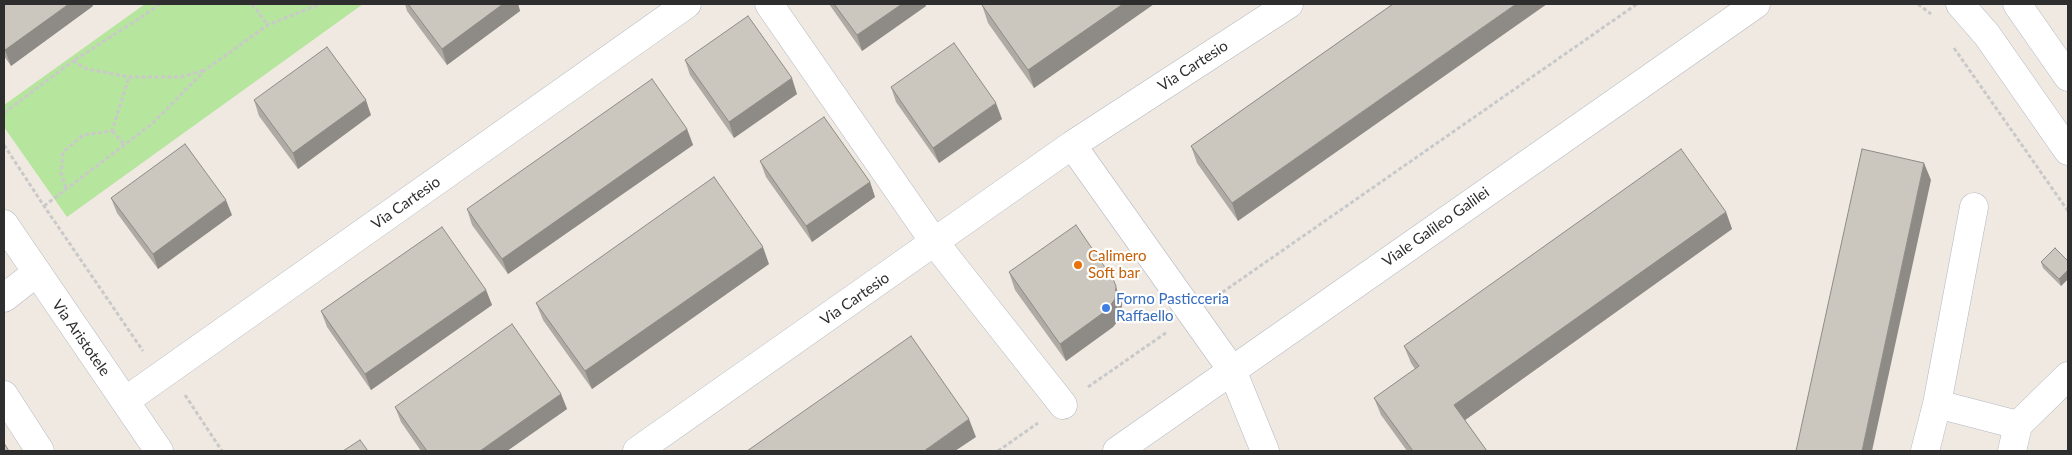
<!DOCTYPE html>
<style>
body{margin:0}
#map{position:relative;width:2072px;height:455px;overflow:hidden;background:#efe9e1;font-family:Lato,sans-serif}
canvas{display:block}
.frame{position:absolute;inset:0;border:5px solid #2e2e2e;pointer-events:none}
</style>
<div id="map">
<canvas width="2072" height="455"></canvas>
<div class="frame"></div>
</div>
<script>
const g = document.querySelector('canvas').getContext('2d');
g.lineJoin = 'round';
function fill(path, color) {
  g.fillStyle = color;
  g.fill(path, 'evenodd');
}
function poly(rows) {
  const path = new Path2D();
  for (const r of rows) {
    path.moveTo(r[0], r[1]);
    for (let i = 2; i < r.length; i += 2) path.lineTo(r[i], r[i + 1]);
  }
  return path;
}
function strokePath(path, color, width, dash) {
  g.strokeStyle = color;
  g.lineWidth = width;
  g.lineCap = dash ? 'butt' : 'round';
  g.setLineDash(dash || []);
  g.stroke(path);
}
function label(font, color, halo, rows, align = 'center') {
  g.font = font + ' Lato,sans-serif';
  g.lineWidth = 4.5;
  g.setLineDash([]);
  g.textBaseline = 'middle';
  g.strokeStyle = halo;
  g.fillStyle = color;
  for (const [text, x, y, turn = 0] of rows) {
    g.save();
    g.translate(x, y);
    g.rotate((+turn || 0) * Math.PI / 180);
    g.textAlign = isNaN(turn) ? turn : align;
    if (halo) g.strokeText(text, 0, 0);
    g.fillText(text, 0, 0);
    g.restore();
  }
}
const green = poly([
 [145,4,363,4,67,217,4,127,4,105]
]);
const path = poly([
 [160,4,140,18,73,61,87,69,129,77,181,77,204,70],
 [252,4,268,25],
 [1918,4,1931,14],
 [1954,48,2068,211],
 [4,113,73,61],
 [112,131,124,144],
 [4,145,44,206,143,351],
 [66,188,61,173,63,152,83,135,112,131,129,77],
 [44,206,153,123,205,70,268,25,320,4],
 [1217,296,1637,4],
 [1088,387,1167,332],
 [185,395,222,451],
 [998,451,1038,423]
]);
const minor = poly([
 [769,4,935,243,1063,405],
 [1960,4,1987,35,2068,151],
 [2017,4,2068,77],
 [1072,145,1232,370,1265,451],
 [4,224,159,451],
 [4,298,36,273],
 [4,395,40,451],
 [125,401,687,4],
 [1937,404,2018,425],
 [637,451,1072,145,1289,4],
 [1117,451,1756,4],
 [1925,451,1937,404,1974,207],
 [2012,451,2018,425,2068,376]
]);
const wall = poly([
 [4,4,92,4,93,6,11,66,4,56],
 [405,4,518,4,520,11,447,65,407,11],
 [829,4,925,4,926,6,862,51],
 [984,4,1154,4,1034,88,988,23,982,5],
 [1393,4,1238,221,1197,163,1191,146],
 [685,60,797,94,734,138,690,75],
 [891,87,1002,119,939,163,896,102],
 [254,100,371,115,298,169,259,116],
 [687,129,693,145,508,274,472,225,467,209],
 [760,161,870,182,875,197,812,242,766,177],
 [111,198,232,215,158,269,117,213],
 [1726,212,1732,229,1465,420,1487,451,1407,451,1381,415,1374,398,1415,369,1411,363,1404,346],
 [2068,261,2068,279,2061,286,2043,268,2041,262],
 [769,264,592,389,543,320,536,303],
 [1009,272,1122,303,1121,317,1113,327,1066,361,1015,290],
 [486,290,492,305,371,390,327,327,321,311],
 [561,394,567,409,507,451,421,451,401,422,395,407]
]);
const shadedWall = poly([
 [69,4,92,4,93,6,11,66,5,50],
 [503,4,518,4,520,11,447,65,442,49],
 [902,4,925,4,926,6,862,51,857,35],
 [1123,4,1154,4,1034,88,1028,70],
 [1516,4,1547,4,1238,221,1232,203],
 [792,78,797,94,734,138,729,122],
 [366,100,371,115,298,169,293,153],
 [996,103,1002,119,939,163,933,148],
 [687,129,693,145,508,274,502,259],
 [1924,163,1931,180,1872,451,1862,451],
 [870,182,875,197,812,242,806,226],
 [226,200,232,215,158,269,153,254],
 [1726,212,1732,229,1461,423,1454,405],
 [763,247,769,264,592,389,585,371],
 [2068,270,2068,279,2061,286,2059,279],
 [1113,279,1122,303,1121,317,1113,327,1066,361,1060,344],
 [486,290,492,305,371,390,365,374],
 [561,394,567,409,507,451,480,451],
 [969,419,976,437,955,451,924,451]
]);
const building = poly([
 [4,4,69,4,5,50,4,48,4,4],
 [408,4,503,4,442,49,408,4],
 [834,4,902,4,857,35,834,4],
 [984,4,1123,4,1028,70,982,5,984,4],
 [1393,4,1516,4,1232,203,1191,146,1393,4],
 [748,16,792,78,729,122,685,60,748,16],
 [954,43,996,103,933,148,891,87,954,43],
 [327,47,366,100,293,153,254,100,327,47],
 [652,79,687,129,502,259,467,209,652,79],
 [824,117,870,182,806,226,760,161,824,117],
 [185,144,226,200,153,254,111,198,185,144],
 [1681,149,1726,212,1454,405,1487,451,1413,451,1374,398,1419,366,1404,346,1681,149],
 [1862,149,1924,163,1862,451,1796,451,1862,149],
 [714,177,763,247,585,371,536,303,714,177],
 [1076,225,1113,279,1116,286,1115,299,1107,310,1060,344,1009,272,1076,225],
 [442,227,486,290,365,374,321,311,442,227],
 [2055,248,2068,261,2068,270,2059,279,2041,262,2055,248],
 [512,324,561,394,480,451,427,451,395,407,512,324],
 [911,336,969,419,924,451,747,451,911,336],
 [360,440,368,451,343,451,360,440],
 [4,443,9,451,4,451,4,443]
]);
const markers = [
 [1078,265,5,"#e8710a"],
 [1106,308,5,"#3f7fe0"]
];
const streetNames = [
 ["Via Cartesio",1193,66,-33],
 ["Via Cartesio",406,203,-35],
 ["Viale Galileo Galilei",1436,227,-35],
 ["Via Cartesio",855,299,-35],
 ["Via Aristotele",81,338,55]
];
const foodNames = [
 ["Calimero",1088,256],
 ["Soft bar",1088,273]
];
const shopNames = [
 ["Forno Pasticceria",1116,299],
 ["Raffaello",1116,316]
];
fill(green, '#b6e59e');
strokePath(minor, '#b4b7c1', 29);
strokePath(path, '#c9c9c9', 3, [4, 2.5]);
strokePath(minor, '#fff', 28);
fill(wall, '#afaba4');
fill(shadedWall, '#8e8b86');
fill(building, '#cbc7bf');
strokePath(building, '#8e8b86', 1);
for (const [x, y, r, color] of markers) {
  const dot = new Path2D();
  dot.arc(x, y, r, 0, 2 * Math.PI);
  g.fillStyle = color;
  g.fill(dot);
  strokePath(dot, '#fff', 2);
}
label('15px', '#2e2e2e', '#fff', streetNames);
label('15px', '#c56008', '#fff', foodNames, 'left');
label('15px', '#366cbe', '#fff', shopNames, 'left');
</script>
